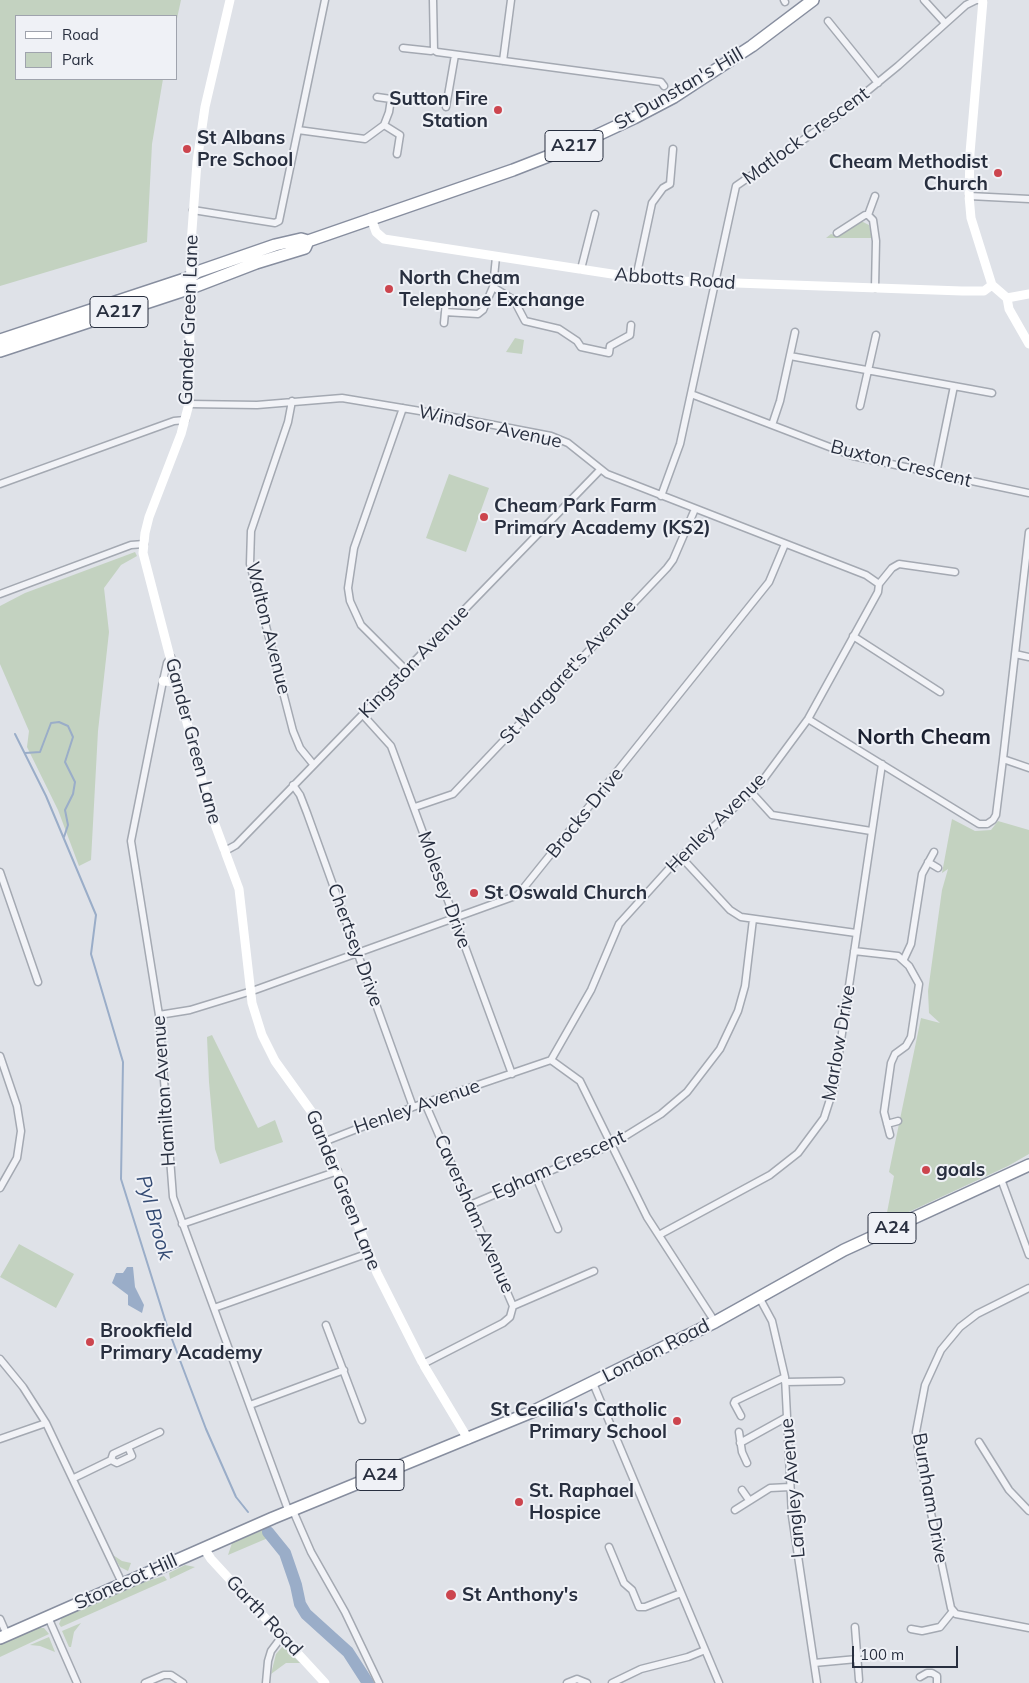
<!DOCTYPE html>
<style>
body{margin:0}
#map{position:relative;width:1029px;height:1683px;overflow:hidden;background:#dfe2e8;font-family:Mulish,sans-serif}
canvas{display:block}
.legend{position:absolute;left:15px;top:15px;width:162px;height:65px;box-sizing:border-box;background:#eff1f6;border:1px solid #9fa3ad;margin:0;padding:6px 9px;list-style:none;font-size:15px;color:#282f3f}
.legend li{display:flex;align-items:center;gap:10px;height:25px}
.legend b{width:25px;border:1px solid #9fa3ad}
.scale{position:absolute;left:852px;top:1646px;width:106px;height:22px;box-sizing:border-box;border:2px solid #282f3f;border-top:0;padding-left:6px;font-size:15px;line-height:18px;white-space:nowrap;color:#282f3f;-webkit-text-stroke:4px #eff1f6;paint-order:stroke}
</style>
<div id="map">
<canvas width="1029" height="1683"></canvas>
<ul class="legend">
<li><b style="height:6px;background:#fff"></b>Road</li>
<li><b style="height:14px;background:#c3d2c0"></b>Park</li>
</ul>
<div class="scale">100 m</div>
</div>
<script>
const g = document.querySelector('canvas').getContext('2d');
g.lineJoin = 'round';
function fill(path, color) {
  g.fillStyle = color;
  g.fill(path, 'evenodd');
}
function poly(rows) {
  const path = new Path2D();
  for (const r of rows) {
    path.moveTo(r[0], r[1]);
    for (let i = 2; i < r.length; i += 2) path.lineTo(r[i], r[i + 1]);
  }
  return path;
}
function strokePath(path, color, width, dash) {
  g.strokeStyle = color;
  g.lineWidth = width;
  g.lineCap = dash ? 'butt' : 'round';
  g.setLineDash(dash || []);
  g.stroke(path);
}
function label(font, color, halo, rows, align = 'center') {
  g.font = font + ' Mulish,sans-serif';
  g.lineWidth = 4;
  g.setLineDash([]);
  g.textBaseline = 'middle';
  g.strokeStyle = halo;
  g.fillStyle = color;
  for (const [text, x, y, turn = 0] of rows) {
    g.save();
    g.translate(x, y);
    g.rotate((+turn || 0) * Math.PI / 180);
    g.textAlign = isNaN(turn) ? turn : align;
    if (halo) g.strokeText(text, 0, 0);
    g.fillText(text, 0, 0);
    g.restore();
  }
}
const green = poly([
 [0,0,181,0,176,23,176,16,16,16,16,79,163,79,152,144,147,242,0,286],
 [861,221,869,225,872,238,826,238,831,234,837,236],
 [515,338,524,340,522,354,506,352],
 [449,474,489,488,466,552,426,538],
 [135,552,137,556,121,565,104,588,109,632,98,731,91,860,79,866,58,810,27,747,29,731,0,664,0,606,25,593],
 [952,819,975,831,991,830,998,821,1029,830,1029,1154,1008,1166,885,1223,894,1176,889,1172,921,1018,940,1023,929,1013,928,991,942,890,948,869,942,873],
 [212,1035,258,1128,275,1120,283,1142,220,1164,215,1149,209,1082,207,1037],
 [19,1244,74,1274,56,1308,0,1277],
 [263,1530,268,1538,228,1555,232,1543],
 [113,1555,122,1561,131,1563,128,1571,120,1567],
 [185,1565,195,1567,170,1579,169,1573],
 [164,1576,167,1580,61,1627,59,1624,62,1617,134,1585],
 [81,1623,74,1632,71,1647,69,1647,62,1631],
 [37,1628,44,1628,49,1634,0,1657,0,1645],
 [49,1637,55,1652,40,1646,30,1645],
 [283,1646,300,1663,286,1663,271,1674,276,1654]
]);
const water = poly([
 [127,1267,133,1267,135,1287,144,1305,142,1313,128,1305,128,1295,112,1283,116,1273,123,1273]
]);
const stream = poly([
 [15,734,46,796,96,915,91,954,123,1062,121,1179,167,1326,206,1429,236,1497,248,1512],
 [25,753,40,752,51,723,59,722,68,726,73,737,65,762,75,782,73,794,65,810,68,825,64,837]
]);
const river = poly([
 [268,1532,285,1553,296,1585,300,1604,306,1614,348,1652,368,1683]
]);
const street = poly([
 [433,0,434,50],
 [784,0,785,2],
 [924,0,945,23],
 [828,21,878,83],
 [403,48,431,51,434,50,437,52,661,82,664,86],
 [503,61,511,0],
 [446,107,455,55],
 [384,125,400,135,397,154],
 [298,130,365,139,384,125,389,112,391,99,377,97],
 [969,196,1029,199],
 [193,210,275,223,279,221,325,0],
 [868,215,875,196],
 [837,233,865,215,868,215,873,220,876,241,875,288],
 [581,269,595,214],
 [636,278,652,203,663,188,670,184,673,149],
 [493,287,514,300,525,321,559,329,577,341,581,347,609,353,610,346,630,335,631,325],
 [445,312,478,314,483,310,493,287,496,257],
 [444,323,446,301],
 [790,356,992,393],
 [691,394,853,456,1029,493],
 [292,401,288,422,251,531,250,564,293,731,300,748,313,764],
 [189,404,257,405,342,398,426,412,551,436,568,443,607,474,866,575,879,584],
 [860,406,876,335],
 [403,408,354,548,348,588,350,601,361,625,405,669],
 [772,425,780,401,795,332],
 [936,474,954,386],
 [0,484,174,421,185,420],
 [661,496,680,444,736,186,832,120,898,66,966,5,976,0,983,0],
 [879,584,892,568,899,564,955,572],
 [0,594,131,545,144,544],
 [853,636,940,692],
 [1015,654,1029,657],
 [171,657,167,663,163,681,131,841,159,1015,173,1197,287,1507,294,1513,311,1552,345,1612,379,1683],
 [363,715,391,746,512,1074],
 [808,719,979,824,987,824,993,820,996,815,1003,759,1029,532],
 [1003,759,1029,768],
 [293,785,300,795,307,813,413,1107],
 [752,793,772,815,871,831],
 [415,807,453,794,667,568,673,560,695,509],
 [225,851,236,845,600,470],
 [681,857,730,910,741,917,856,933],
 [928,862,938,868],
 [0,872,38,982],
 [854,951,898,956,909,966,919,984,911,1037,906,1046,895,1054,891,1063,884,1112,890,1135],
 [904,959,911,944,922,874,934,852],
 [159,1015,190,1010,255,990,518,895,769,582,785,544],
 [0,1056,17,1106,21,1131,17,1158,0,1188],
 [551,1060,580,1081,647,1217,715,1322],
 [887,1124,898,1121],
 [326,1141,413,1107,551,1060,591,990,619,924,676,861,760,784,808,719,878,592,879,584],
 [536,1177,558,1229],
 [1001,1179,1029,1255],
 [470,1205,611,1145,661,1114,687,1092,720,1049,738,1011,745,986,753,919],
 [182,1224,338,1171],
 [659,1235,770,1175,798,1153,824,1118,834,1087,882,764],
 [1029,1288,977,1314,960,1327,941,1350,925,1385,916,1432,919,1456,951,1608,956,1614,1029,1628],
 [759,1297,772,1321,785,1377,792,1516,817,1683],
 [513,1306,594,1271],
 [214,1308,369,1253],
 [326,1325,362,1420],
 [0,1359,23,1387,46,1423,122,1583],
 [423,1364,503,1323,510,1317,513,1306,425,1103],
 [785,1382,841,1381],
 [593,1383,719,1683],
 [250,1405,344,1370],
 [741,1416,734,1403,735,1401,785,1377],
 [739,1432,742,1452,747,1463],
 [0,1439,46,1423],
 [979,1442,1009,1490,1029,1511],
 [740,1443,787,1417],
 [111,1460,117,1463,132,1456,128,1447],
 [74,1478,111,1460,113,1454,160,1432],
 [742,1490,749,1500],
 [735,1510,770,1488,790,1487],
 [609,1547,624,1583,632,1590,639,1607,645,1607,681,1593],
 [48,1617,77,1683],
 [0,1619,7,1635],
 [855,1627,859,1680],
 [911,1629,922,1631,940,1627,953,1611],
 [814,1663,857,1659],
 [920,1677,927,1673,932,1673,937,1676,937,1683],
 [145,1683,164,1675,171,1675,183,1683],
 [266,1683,268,1661,271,1651,283,1635],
 [567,1683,577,1679,587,1683],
 [612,1683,641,1669,688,1657,705,1650]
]);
const secondary = poly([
 [230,0,205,107,197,162,191,244,189,404,181,434,149,517,145,533,143,553,210,811,239,889,252,1003,262,1035,275,1061,316,1118,377,1273,423,1364,468,1439],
 [983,0,970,153,969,196,971,218,992,285,1007,298,1009,309,1029,344],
 [371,218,376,232,384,239,651,280,962,291,984,291,992,285],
 [1007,298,1029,294],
 [163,681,178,682],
 [204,1548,211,1559,325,1683]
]);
const highway = poly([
 [0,340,191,277,197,272,275,245,301,239,308,241,513,170,572,147,634,118,674,97,752,46,813,0],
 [0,351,191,288,256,263,305,248,308,241],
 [0,1638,273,1518,534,1411,715,1322,844,1250,1029,1165]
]);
const markers = [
 [498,110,5,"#cc454e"],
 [187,149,5,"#cc454e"],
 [998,173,5,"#cc454e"],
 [389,289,5,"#cc454e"],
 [484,517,5,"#cc454e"],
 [474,893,5,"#cc454e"],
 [926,1170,5,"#cc454e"],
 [90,1342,5,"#cc454e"],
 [677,1421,5,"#cc454e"],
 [519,1502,5,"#cc454e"],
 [451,1595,6,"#cc454e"]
];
const shields = [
 [574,146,58],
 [119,312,58],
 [892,1228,48],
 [380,1475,48]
];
const shieldNames = [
 ["A217",574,146],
 ["A217",119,312],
 ["A24",892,1228],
 ["A24",380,1475]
];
const streetNames = [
 ["St Dunstan's Hill",679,89,-30],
 ["Matlock Crescent",806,136,-36],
 ["Abbotts Road",675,279,4],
 ["Gander Green Lane",189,320,-88],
 ["Windsor Avenue",490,427,12],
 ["Buxton Crescent",901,464,14],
 ["Walton Avenue",268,628,76],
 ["Kingston Avenue",414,662,-46],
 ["St Margaret's Avenue",568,672,-47],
 ["Gander Green Lane",193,741,75],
 ["Brocks Drive",585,813,-51],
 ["Henley Avenue",716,823,-45],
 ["Molesey Drive",444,890,70],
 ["Chertsey Drive",355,945,70],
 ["Marlow Drive",839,1043,-80],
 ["Hamilton Avenue",164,1091,-94],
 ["Henley Avenue",417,1107,-19],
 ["Egham Crescent",559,1165,-24],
 ["Gander Green Lane",343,1190,68],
 ["Caversham Avenue",474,1214,66],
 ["London Road",656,1351,-27],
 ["Langley Avenue",793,1488,-95],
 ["Burnham Drive",930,1498,80],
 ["Stonecot Hill",126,1582,-24],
 ["Garth Road",264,1616,47]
];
const poiNames = [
 ["Sutton Fire",488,99,"right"],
 ["Station",488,121,"right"],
 ["St Albans",197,138],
 ["Pre School",197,160],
 ["Cheam Methodist",988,162,"right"],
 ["Church",988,184,"right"],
 ["North Cheam",399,278],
 ["Telephone Exchange",399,300],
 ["Cheam Park Farm",494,506],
 ["Primary Academy (KS2)",494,528],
 ["St Oswald Church",484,893],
 ["goals",936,1170],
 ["Brookfield",100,1331],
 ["Primary Academy",100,1353],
 ["St Cecilia's Catholic",667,1410,"right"],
 ["Primary School",667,1432,"right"],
 ["St. Raphael",529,1491],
 ["Hospice",529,1513],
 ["St Anthony's",462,1595]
];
const waterNames = [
 ["Pyl Brook",154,1218,74]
];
const quarterNames = [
 ["North Cheam",924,738]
];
fill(green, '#c3d2c0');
fill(water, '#9aadc8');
strokePath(stream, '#9aadc8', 2);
strokePath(river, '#9aadc8', 12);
strokePath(street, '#a4a9b2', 9);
strokePath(highway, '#878e9f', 14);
strokePath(street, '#f2f3f7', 6);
strokePath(secondary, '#fff', 9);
strokePath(highway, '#fff', 11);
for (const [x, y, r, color] of markers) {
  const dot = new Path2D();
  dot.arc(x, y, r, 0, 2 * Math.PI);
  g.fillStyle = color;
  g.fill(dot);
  strokePath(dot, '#eff1f6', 2);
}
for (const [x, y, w] of shields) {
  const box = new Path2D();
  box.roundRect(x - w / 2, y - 15.5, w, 31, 4);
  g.fillStyle = '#eff1f6';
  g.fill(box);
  strokePath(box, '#282f3f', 1);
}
label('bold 18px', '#282f3f', null, shieldNames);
label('19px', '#282f3f', '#eff1f6', streetNames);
label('bold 19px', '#282f3f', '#eff1f6', poiNames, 'left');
label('italic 20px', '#334a73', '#eff1f6', waterNames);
label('bold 21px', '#1b2030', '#eff1f6', quarterNames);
</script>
